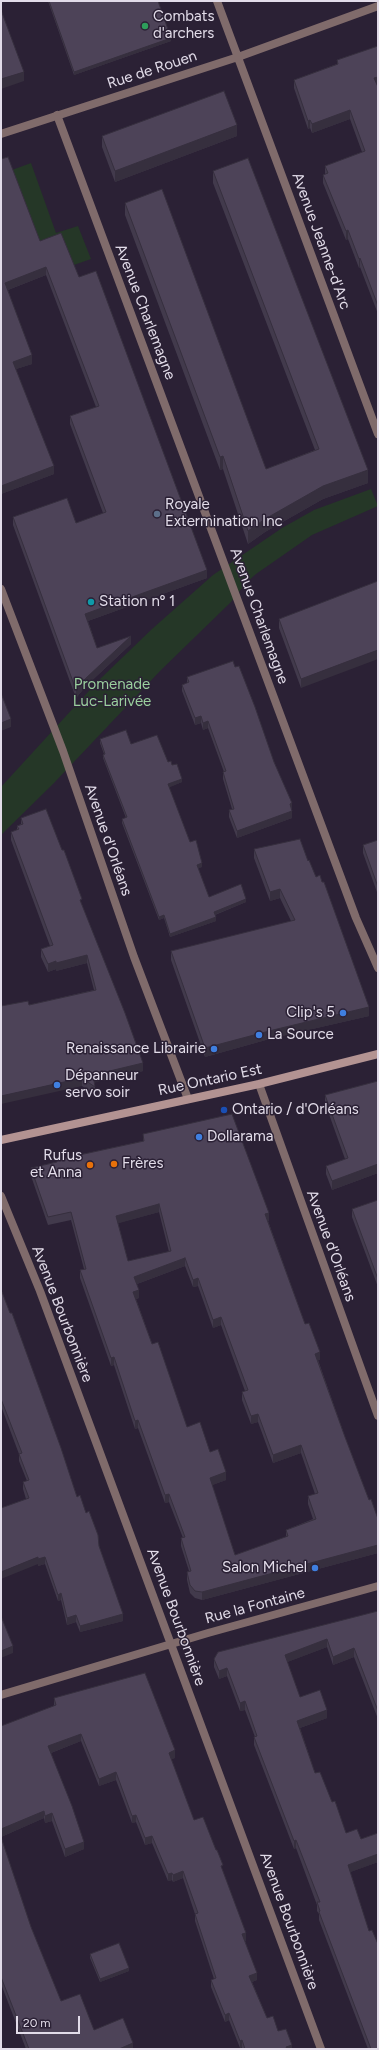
<!DOCTYPE html>
<meta charset="utf-8">
<style>
body{margin:0}
#map{position:relative;width:379px;height:2050px;overflow:hidden;background:#2b2135;font-family:Figtree,sans-serif}
canvas{display:block}
.frame{position:absolute;inset:0;border:2px solid #e2dce9;pointer-events:none}
.scale{position:absolute;left:16px;top:2016px;width:64px;height:18px;box-sizing:border-box;border:2px solid #e2dce9;border-top:0;padding-left:5px;font-size:12px;line-height:14px;white-space:nowrap;color:#e2dce9;-webkit-text-stroke:3px #2b2135;paint-order:stroke}
</style>
<div id="map">
<canvas width="379" height="2050"></canvas>
<div class="frame"></div>
<div class="scale">20 m</div>
</div>
<script>
const g = document.querySelector('canvas').getContext('2d');
g.lineJoin = 'round';
function fill(path, color) {
  g.fillStyle = color;
  g.fill(path, 'evenodd');
}
function poly(rows) {
  const path = new Path2D();
  for (const r of rows) {
    path.moveTo(r[0], r[1]);
    for (let i = 2; i < r.length; i += 2) path.lineTo(r[i], r[i + 1]);
  }
  return path;
}
function strokePath(path, color, width, dash) {
  g.strokeStyle = color;
  g.lineWidth = width;
  g.lineCap = dash ? 'butt' : 'round';
  g.setLineDash(dash || []);
  g.stroke(path);
}
function label(font, color, halo, rows, align = 'center') {
  g.font = font + ' Figtree,sans-serif';
  g.lineWidth = 3;
  g.setLineDash([]);
  g.textBaseline = 'middle';
  g.strokeStyle = halo;
  g.fillStyle = color;
  for (const [text, x, y, turn = 0] of rows) {
    g.save();
    g.translate(x, y);
    g.rotate((+turn || 0) * Math.PI / 180);
    g.textAlign = isNaN(turn) ? turn : align;
    if (halo) g.strokeText(text, 0, 0);
    g.fillText(text, 0, 0);
    g.restore();
  }
}
const green = poly([
 [31,163,56,233,78,226,91,259,71,266,41,248,12,170],
 [371,489,378,506,312,535,256,574,246,583,231,602,160,671,54,783,1,835,1,787,99,680,152,629,213,575,282,528,314,510]
]);
const minor = poly([
 [217,1,378,434],
 [57,115,356,918,378,968],
 [1,134,238,57,378,6],
 [1,589,63,751,134,957,188,1099],
 [259,1084,378,1416],
 [1,1196,40,1291,321,2049],
 [1,1695,208,1633,378,1586]
]);
const secondary = poly([
 [1,1140,259,1084,378,1054]
]);
const wall = poly([
 [48,1,158,1,171,41,74,75],
 [378,46,378,85,377,86,378,87,378,314,360,267,359,268,348,239,346,240,323,183,323,175,325,174,325,166,362,152,350,119,312,133,310,128,308,129,294,88,294,80,337,64,337,60],
 [102,136,237,136,115,182,102,147],
 [1,159,40,241,207,578,88,621,97,648,131,644,86,686,76,698,13,525,13,517,76,523,103,513,70,424,70,416,96,407,46,275,8,290,32,364,16,369,54,474,1,494],
 [213,171,368,483,323,499,265,532,248,544,223,469,220,470,125,215,125,203,266,469,315,450,213,183],
 [378,581,301,688,279,628,279,619],
 [187,677,274,762,292,810,292,818,237,838,229,817,229,810,232,809,223,779,223,772,224,772,208,728,203,730,201,723,195,725,182,691,182,685,187,683],
 [100,739,131,744,168,762,172,765,182,782,169,787,190,842,202,867,198,868,209,897,246,902,215,915,216,921,170,937,164,918,159,920,122,823,122,819,126,818,103,758,103,755,104,754,100,743],
 [21,818,82,905,143,1071,94,1082,95,1087,95,1095,82,1086,29,1005,94,990,87,963,56,971,56,969,48,972,41,957,41,949,50,946,11,840,11,832,17,830,17,826,21,824],
 [378,840,378,895,363,853,363,845],
 [254,849,308,861,369,1016,273,1038,205,1057,171,960,171,951,291,921,280,898,270,901,254,858],
 [378,1081,378,1173,332,1190,326,1174,326,1166,345,1159,325,1103,325,1095],
 [143,1134,269,1220,268,1221,305,1324,320,1360,318,1360,345,1437,369,1500,378,1519,378,1553,202,1600,195,1598,190,1593,187,1580,187,1572,189,1571,181,1546,181,1538,183,1538,169,1502,165,1503,138,1428,135,1429,114,1365,111,1366,80,1278,80,1270,84,1269,71,1220,48,1225,31,1176,31,1168,56,1162,56,1160,143,1141],
 [159,1212,169,1252,128,1261,118,1223],
 [185,1266,193,1287,198,1286,213,1328,221,1325,245,1391,242,1392,242,1400,251,1424,258,1422,273,1463,301,1453,315,1494,308,1496,308,1504,313,1519,286,1530,286,1537,235,1555,212,1485,226,1480,210,1452,187,1427,152,1344,136,1299,139,1298,137,1284],
 [378,1200,378,1287,352,1217,352,1209],
 [1,1292,77,1497,86,1513,99,1546,123,1621,80,1632,76,1622,67,1625,61,1600,58,1601,45,1564,38,1566,38,1564,26,1499,23,1489,23,1482,27,1481,19,1461,19,1454,1,1406],
 [378,1611,378,1719,354,1657,333,1665,327,1647,287,1662,300,1697,327,1718,300,1728,315,1773,332,1802,346,1833,361,1839,378,1833,378,1862,350,1872,378,2049,368,2049,319,1920,319,1914,317,1911,317,1905,296,1848,294,1849,254,1745,254,1737,255,1737,245,1710,240,1711,227,1676,219,1679,214,1667,214,1659],
 [54,1698,175,1758,171,1759,194,1820,223,1871,246,1940,245,1941,257,1980,252,1982,267,2018,292,2049,242,2049,242,2047,240,2048,229,2020,225,2022,211,1987,211,1980,214,1979,195,1921,195,1914,183,1878,173,1882,172,1880,168,1881,152,1843,145,1845,136,1822,132,1823,116,1780,99,1786,81,1741,51,1753,84,1849,65,1857,52,1821,45,1823,44,1818,1,1837,54,1705],
 [1,1837,31,1927,61,2001,94,2030,133,2049,26,2049,1,1984],
 [90,1954,129,1971,100,1982,90,1958]
]);
const shadedWall = poly([
 [171,38,171,41,74,75,74,72],
 [24,72,24,81,1,89,1,79],
 [378,77,378,85,374,87,374,78],
 [350,110,350,119,312,133,312,124],
 [310,120,310,128,308,129,308,121],
 [237,125,237,136,115,182,115,171],
 [348,230,348,239,346,240,346,231],
 [360,258,360,267,359,268,359,259],
 [46,267,46,275,5,291,5,283],
 [32,355,32,364,13,370,13,362],
 [223,456,223,469,220,470,220,457],
 [54,466,54,474,1,494,1,486],
 [368,470,368,483,323,499,265,532,248,544,248,531,265,519,323,486],
 [207,570,207,578,85,622,85,614],
 [131,636,131,644,86,686,76,698,76,690,86,678],
 [378,650,378,659,301,688,301,679],
 [201,716,201,723,195,725,195,718],
 [11,719,11,727,1,731,1,723],
 [208,721,208,728,203,730,203,723],
 [182,779,182,782,168,788,168,784],
 [292,803,292,810,290,811,290,804],
 [292,811,292,818,237,838,237,831],
 [202,863,202,867,197,869,197,865],
 [280,889,280,898,270,901,270,892],
 [246,899,246,902,214,915,214,912],
 [164,915,164,918,159,920,159,917],
 [216,917,216,921,170,937,170,934],
 [87,955,87,963,56,971,56,963],
 [56,961,56,969,48,972,48,964],
 [369,1007,369,1016,273,1038,205,1057,205,1048,273,1030],
 [143,1063,143,1071,93,1083,93,1075],
 [82,1078,82,1086,1,1104,1,1096],
 [378,1164,378,1173,332,1190,332,1181],
 [159,1204,159,1212,116,1224,116,1216],
 [269,1213,269,1220,265,1222,265,1214],
 [185,1258,185,1266,134,1285,134,1277],
 [198,1278,198,1286,193,1287,193,1280],
 [139,1290,139,1298,133,1300,133,1292],
 [221,1317,221,1325,213,1328,213,1320],
 [320,1352,320,1360,315,1361,315,1354],
 [114,1357,114,1365,111,1366,111,1358],
 [258,1414,258,1422,251,1424,251,1416],
 [138,1420,138,1428,135,1429,135,1421],
 [301,1445,301,1453,273,1463,273,1455],
 [226,1472,226,1480,210,1486,210,1478],
 [169,1494,169,1502,165,1503,165,1495],
 [378,1545,378,1553,202,1600,202,1592],
 [38,1557,38,1564,1,1579,1,1572],
 [45,1557,45,1564,38,1566,38,1559],
 [61,1593,61,1600,58,1601,58,1595],
 [123,1614,123,1621,80,1632,80,1626],
 [76,1615,76,1622,67,1625,67,1618],
 [327,1639,327,1647,285,1663,285,1655],
 [13,1646,13,1653,1,1658,1,1651],
 [354,1648,354,1657,333,1665,333,1657],
 [227,1668,227,1676,219,1679,219,1671],
 [245,1701,245,1710,240,1711,240,1703],
 [327,1710,327,1718,297,1729,297,1721],
 [81,1734,81,1741,48,1754,48,1746],
 [175,1750,175,1758,169,1760,169,1753],
 [116,1772,116,1780,99,1786,99,1779],
 [44,1811,44,1818,1,1837,1,1829],
 [52,1813,52,1821,45,1823,45,1816],
 [136,1815,136,1822,132,1823,132,1816],
 [152,1836,152,1843,145,1845,145,1838],
 [296,1840,296,1848,294,1849,294,1841],
 [84,1842,84,1849,65,1857,65,1849],
 [378,1854,378,1862,348,1873,348,1865],
 [183,1871,183,1878,173,1882,173,1875],
 [172,1873,172,1880,168,1881,168,1874],
 [246,1933,246,1940,242,1942,242,1934],
 [129,1968,129,1971,100,1982,100,1979],
 [257,1973,257,1980,249,1983,249,1976],
 [229,2013,229,2020,225,2022,225,2015],
 [242,2040,242,2047,240,2048,240,2041],
 [133,2043,133,2049,119,2049],
 [292,2045,292,2049,286,2049,286,2047]
]);
const building = poly([
 [49,1,158,1,171,38,74,72,49,1],
 [1,10,24,72,1,79,1,10],
 [378,46,378,77,374,78,378,87,378,306,360,258,359,259,348,230,346,231,323,175,328,173,325,166,365,151,350,110,312,124,310,120,308,121,294,80,338,64,337,60,378,46],
 [224,91,237,125,115,171,102,136,224,91],
 [8,157,40,241,61,233,79,277,96,271,207,570,85,614,97,648,131,636,86,678,76,690,13,517,67,498,76,523,106,512,70,416,99,406,46,267,5,283,32,355,13,362,54,466,1,486,1,159,8,157],
 [248,158,368,470,323,486,265,519,248,531,223,456,220,457,125,203,162,189,266,469,319,449,213,171,248,158],
 [378,581,378,650,301,679,279,619,378,581],
 [233,661,235,667,239,666,255,707,274,762,292,803,290,804,292,811,237,831,229,810,234,809,223,772,226,771,208,721,203,723,201,716,195,718,182,685,189,682,187,677,233,661],
 [1,693,11,719,1,723,1,693],
 [126,730,131,744,157,735,168,762,171,761,172,765,177,764,182,779,168,784,190,842,196,840,202,863,197,865,209,897,241,884,246,899,214,912,216,917,170,934,164,915,159,917,122,819,127,817,103,755,105,754,100,739,126,730],
 [46,809,62,850,64,850,82,899,80,900,125,1013,143,1063,93,1075,95,1087,82,1078,1,1096,1,1006,28,1001,29,1005,96,990,87,955,56,963,56,961,48,964,41,949,53,945,11,832,19,829,17,826,23,824,21,818,46,809],
 [300,839,308,861,309,860,316,877,320,875,322,882,324,882,369,1007,273,1030,205,1048,171,951,295,920,280,889,270,892,254,849,300,839],
 [378,840,378,887,363,845,378,840],
 [378,1081,378,1164,332,1181,326,1166,348,1158,325,1095,378,1081],
 [232,1114,269,1213,265,1214,305,1324,309,1323,320,1352,315,1354,345,1437,369,1500,371,1499,378,1519,378,1545,202,1592,195,1591,190,1585,187,1572,191,1571,181,1538,185,1537,169,1494,165,1495,138,1420,135,1421,114,1357,111,1358,80,1270,86,1269,71,1212,48,1217,31,1168,57,1162,56,1160,144,1141,143,1134,232,1114],
 [159,1204,171,1251,128,1261,116,1216,159,1204],
 [185,1258,193,1280,198,1278,213,1320,221,1317,248,1390,242,1392,251,1416,258,1414,273,1455,301,1445,318,1493,308,1496,316,1519,286,1530,288,1536,235,1555,210,1478,226,1472,218,1449,210,1452,200,1422,187,1427,158,1342,152,1344,133,1292,139,1290,134,1277,185,1258],
 [378,1200,378,1279,352,1209,378,1200],
 [1,1292,2,1292,10,1313,12,1313,61,1448,77,1497,80,1495,86,1513,89,1511,98,1535,99,1546,123,1614,80,1626,76,1615,67,1618,61,1593,58,1595,45,1557,38,1559,38,1557,1,1572,1,1508,29,1498,23,1482,29,1480,19,1454,22,1453,1,1399,1,1292],
 [378,1611,378,1711,354,1648,333,1657,327,1639,285,1655,300,1697,320,1690,327,1710,297,1721,315,1773,320,1772,332,1802,335,1801,346,1833,357,1829,361,1839,378,1833,378,1854,348,1865,369,1931,372,1930,378,1944,378,2049,371,2049,319,1912,320,1911,317,1902,320,1902,296,1840,294,1841,254,1737,257,1736,245,1701,240,1703,227,1668,219,1671,214,1659,218,1652,378,1611],
 [1,1616,13,1646,1,1651,1,1616],
 [145,1673,175,1750,169,1753,194,1820,203,1817,216,1850,217,1850,223,1865,221,1866,246,1933,242,1934,257,1973,249,1976,267,2018,273,2016,278,2031,286,2029,292,2045,286,2047,287,2049,245,2049,242,2040,240,2041,229,2013,225,2015,211,1980,216,1978,195,1914,198,1913,183,1871,173,1875,172,1873,168,1874,152,1836,145,1838,136,1815,132,1816,116,1772,99,1779,81,1734,48,1746,72,1806,84,1842,65,1849,52,1813,45,1816,44,1811,1,1829,1,1726,56,1705,54,1698,145,1673],
 [1,1837,31,1927,61,2001,80,1994,94,2030,123,2018,133,2043,119,2049,29,2049,1,1977,1,1837],
 [119,1943,129,1968,100,1979,90,1954,119,1943]
]);
const markers = [
 [145,26,4,"#2e9e5b"],
 [157,514,4,"#5c6f8a"],
 [91,602,4,"#0f9aa8"],
 [343,1013,4,"#3f7fe0"],
 [259,1035,4,"#3f7fe0"],
 [214,1049,4,"#3f7fe0"],
 [57,1085,4,"#3f7fe0"],
 [224,1110,4,"#1a4fb4"],
 [199,1137,4,"#3f7fe0"],
 [114,1164,4,"#e8710a"],
 [90,1165,4,"#e8710a"],
 [315,1568,4,"#3f7fe0"]
];
const poiNames = [
 ["Combats",153,17],
 ["d'archers",153,34],
 ["Royale",165,505],
 ["Extermination Inc",165,522],
 ["Station nº 1",99,602],
 ["Clip's 5",335,1013,"right"],
 ["La Source",267,1035],
 ["Renaissance Librairie",206,1049,"right"],
 ["Dépanneur",65,1076],
 ["servo soir",65,1093],
 ["Ontario / d'Orléans",232,1110],
 ["Dollarama",207,1137],
 ["Rufus",82,1156,"right"],
 ["et Anna",82,1173,"right"],
 ["Frères",122,1164],
 ["Salon Michel",307,1568,"right"]
];
const streetNames = [
 ["Rue de Rouen",152,70,-18],
 ["Avenue Jeanne-d'Arc",321,241,70],
 ["Avenue Charlemagne",145,312,69],
 ["Avenue Charlemagne",259,616,70],
 ["Avenue d'Orléans",108,840,71],
 ["Rue Ontario Est",210,1080,-12],
 ["Avenue d'Orléans",331,1246,70],
 ["Avenue Bourbonnière",62,1314,69],
 ["Rue la Fontaine",255,1606,-15],
 ["Avenue Bourbonnière",176,1617,70],
 ["Avenue Bourbonnière",289,1921,70]
];
const parkNames = [
 ["Promenade",112,685],
 ["Luc-Larivée",112,702]
];
fill(green, '#253727');
strokePath(minor, '#806b6b', 8);
strokePath(secondary, '#b39392', 8);
fill(wall, '#423a4c');
fill(shadedWall, '#362f3e');
fill(building, '#4d4358');
strokePath(building, '#362f3e', 1);
for (const [x, y, r, color] of markers) {
  const dot = new Path2D();
  dot.arc(x, y, r, 0, 2 * Math.PI);
  g.fillStyle = color;
  g.fill(dot);
  strokePath(dot, '#2b2135', 1.5);
}
label('15px', '#e2dce9', '#2b2135', poiNames, 'left');
label('15px', '#e2dce9', '#2b2135', streetNames);
label('15px', '#9acf9e', '#2b2135', parkNames);
</script>
